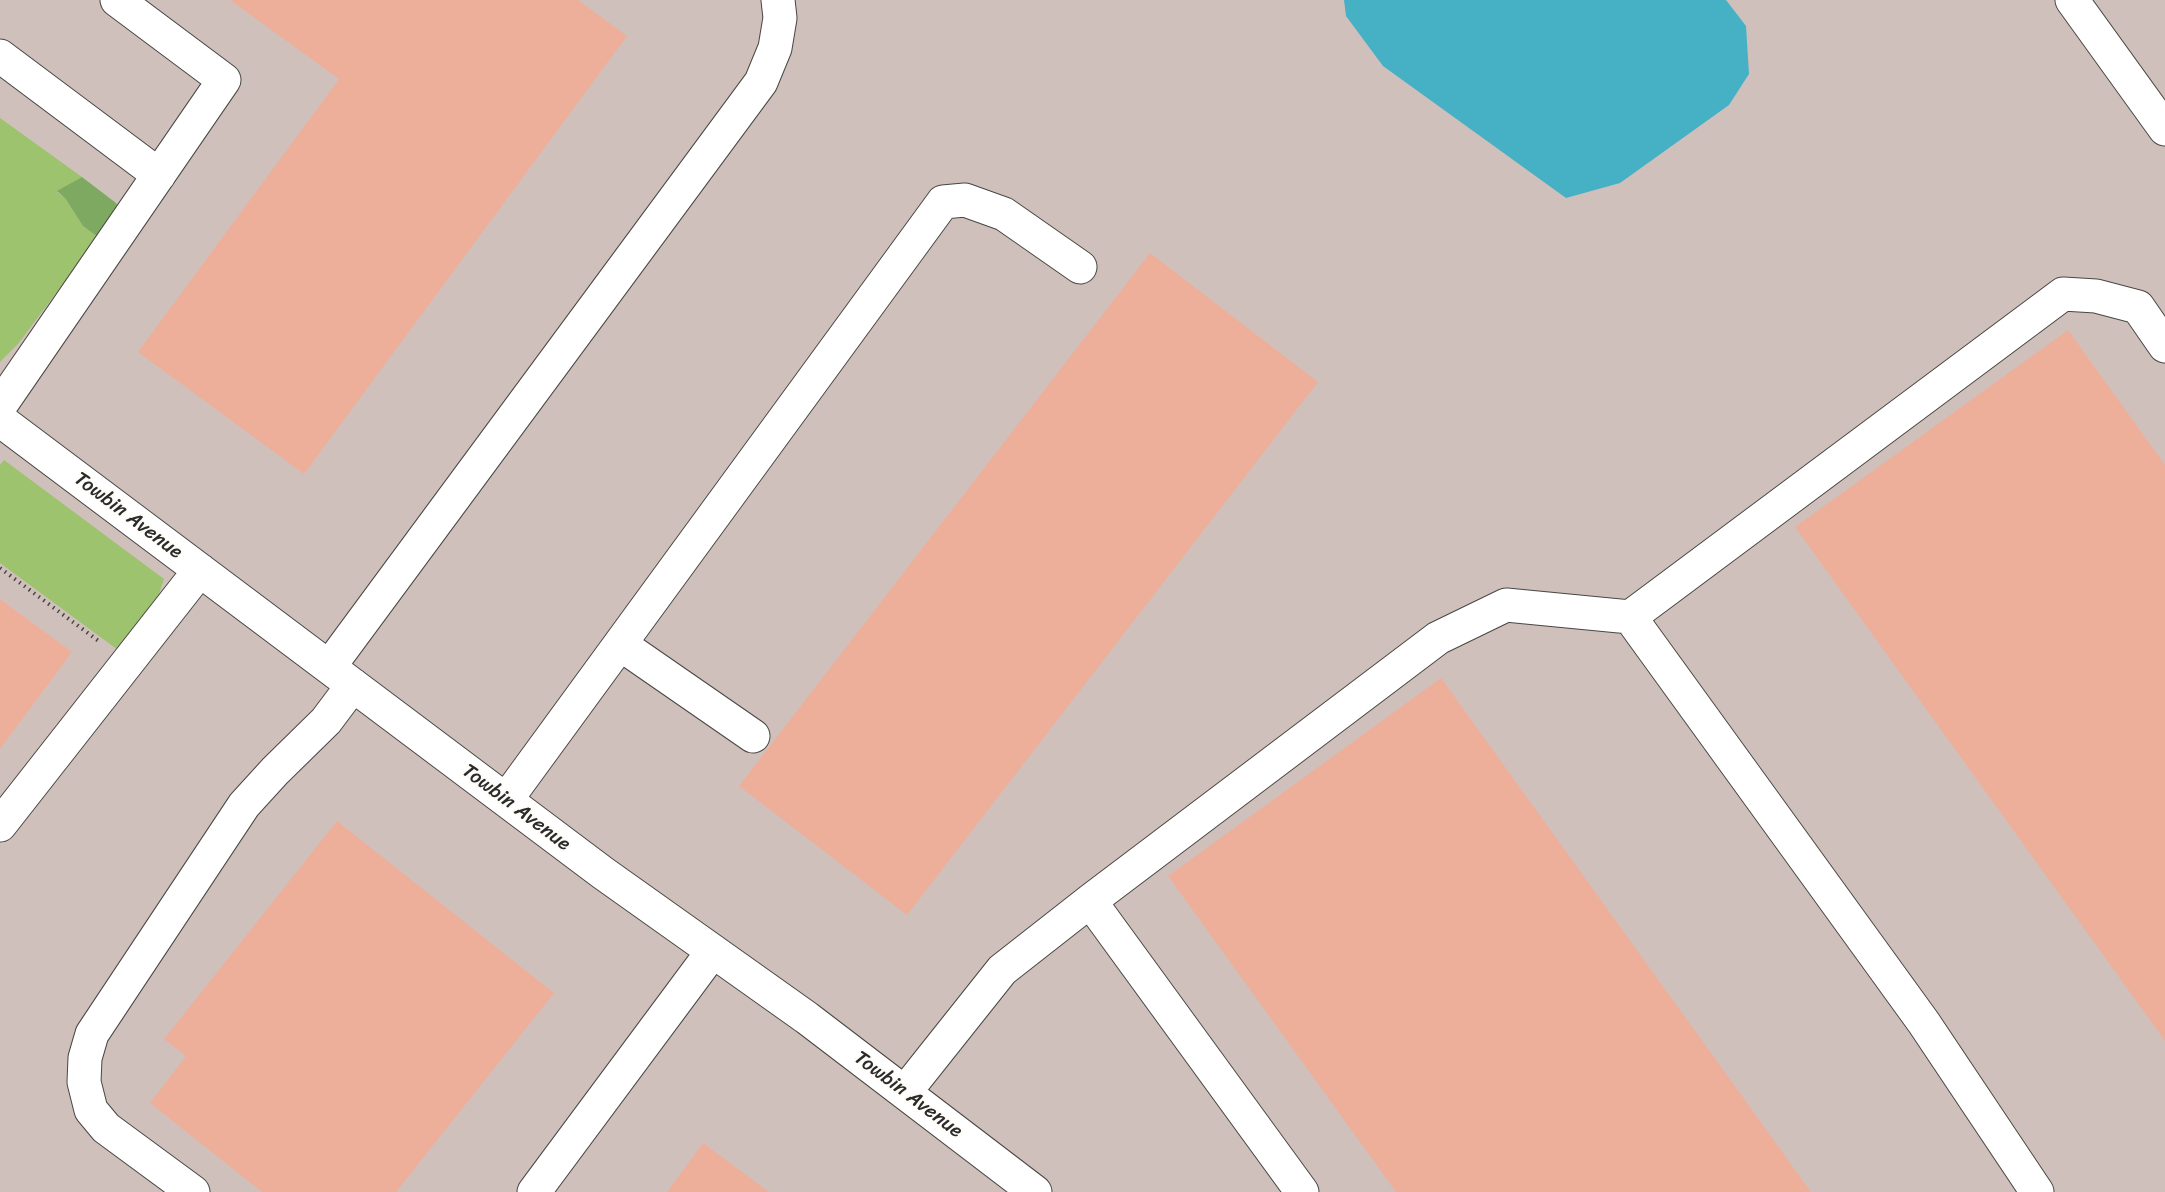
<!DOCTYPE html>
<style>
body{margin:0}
canvas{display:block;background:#ece8cc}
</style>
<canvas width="2165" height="1192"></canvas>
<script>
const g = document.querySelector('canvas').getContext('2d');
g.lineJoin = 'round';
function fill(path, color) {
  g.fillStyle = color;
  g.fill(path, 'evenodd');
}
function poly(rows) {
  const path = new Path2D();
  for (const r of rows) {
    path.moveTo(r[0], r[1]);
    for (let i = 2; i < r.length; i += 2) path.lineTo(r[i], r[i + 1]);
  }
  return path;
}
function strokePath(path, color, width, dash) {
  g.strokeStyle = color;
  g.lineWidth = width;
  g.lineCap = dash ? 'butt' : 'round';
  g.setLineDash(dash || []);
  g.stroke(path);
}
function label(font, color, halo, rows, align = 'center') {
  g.font = font + ' Sriracha,sans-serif';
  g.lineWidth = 4.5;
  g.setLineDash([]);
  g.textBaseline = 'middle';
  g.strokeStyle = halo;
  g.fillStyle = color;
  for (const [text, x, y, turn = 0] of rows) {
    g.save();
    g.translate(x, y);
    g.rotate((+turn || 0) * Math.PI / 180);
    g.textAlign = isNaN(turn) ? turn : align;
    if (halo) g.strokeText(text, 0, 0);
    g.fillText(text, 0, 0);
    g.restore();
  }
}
const industrial = poly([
 [0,0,2165,0,2165,1192,0,1192]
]);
const green = poly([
 [0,118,82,177,57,192,65,198,83,226,98,237,18,344,0,362],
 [4,460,164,579,159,594,118,650,0,563,0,465]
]);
const forest = poly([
 [82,177,116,203,119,209,98,237,83,226,65,198,57,191]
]);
const water = poly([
 [1344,0,1726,0,1746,26,1749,74,1729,105,1620,183,1566,198,1383,66,1346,16]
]);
const building = poly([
 [230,0,578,0,627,36,304,474,138,352,339,79],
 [1150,253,1318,382,907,915,739,786],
 [2068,330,2165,465,2165,1041,1795,527],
 [0,599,72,652,0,749],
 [1441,678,1811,1192,1396,1192,1168,876],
 [337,821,554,993,396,1192,262,1192,150,1103,186,1056,164,1039],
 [703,1143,769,1192,667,1192]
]);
const path = poly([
 [0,568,100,642]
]);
const minor = poly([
 [2072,0,2165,129],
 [0,56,159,175],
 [0,406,224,80,117,0],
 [0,420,603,873,807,1018,1035,1192],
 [1630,617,1924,1023,2037,1192],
 [620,644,753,736],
 [329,667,761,82,775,48,780,18,778,0],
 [506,800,943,202,965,200,1004,214,1080,267],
 [0,825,200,570],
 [905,1092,1002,970,1090,901],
 [193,1192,106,1128,91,1110,84,1082,85,1058,92,1034,244,805,275,771,326,721,353,685],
 [534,1192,713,951],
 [1302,1192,1090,901,1438,638,1506,605,1630,617,2063,294,2096,296,2138,307,2165,346]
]);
const streetNames = [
 ["Towbin Avenue",128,516,37],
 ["Towbin Avenue",516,808,37],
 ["Towbin Avenue",908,1095,37]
];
fill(industrial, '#d0c0bc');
fill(green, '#9dc36e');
fill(forest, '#7ea961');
fill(water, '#46b0c5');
fill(building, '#edaf9a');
strokePath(minor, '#484743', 35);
strokePath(path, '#484743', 4, [1.5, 4.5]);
strokePath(minor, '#fff', 33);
label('20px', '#2b2b2b', '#fdfcf7', streetNames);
</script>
